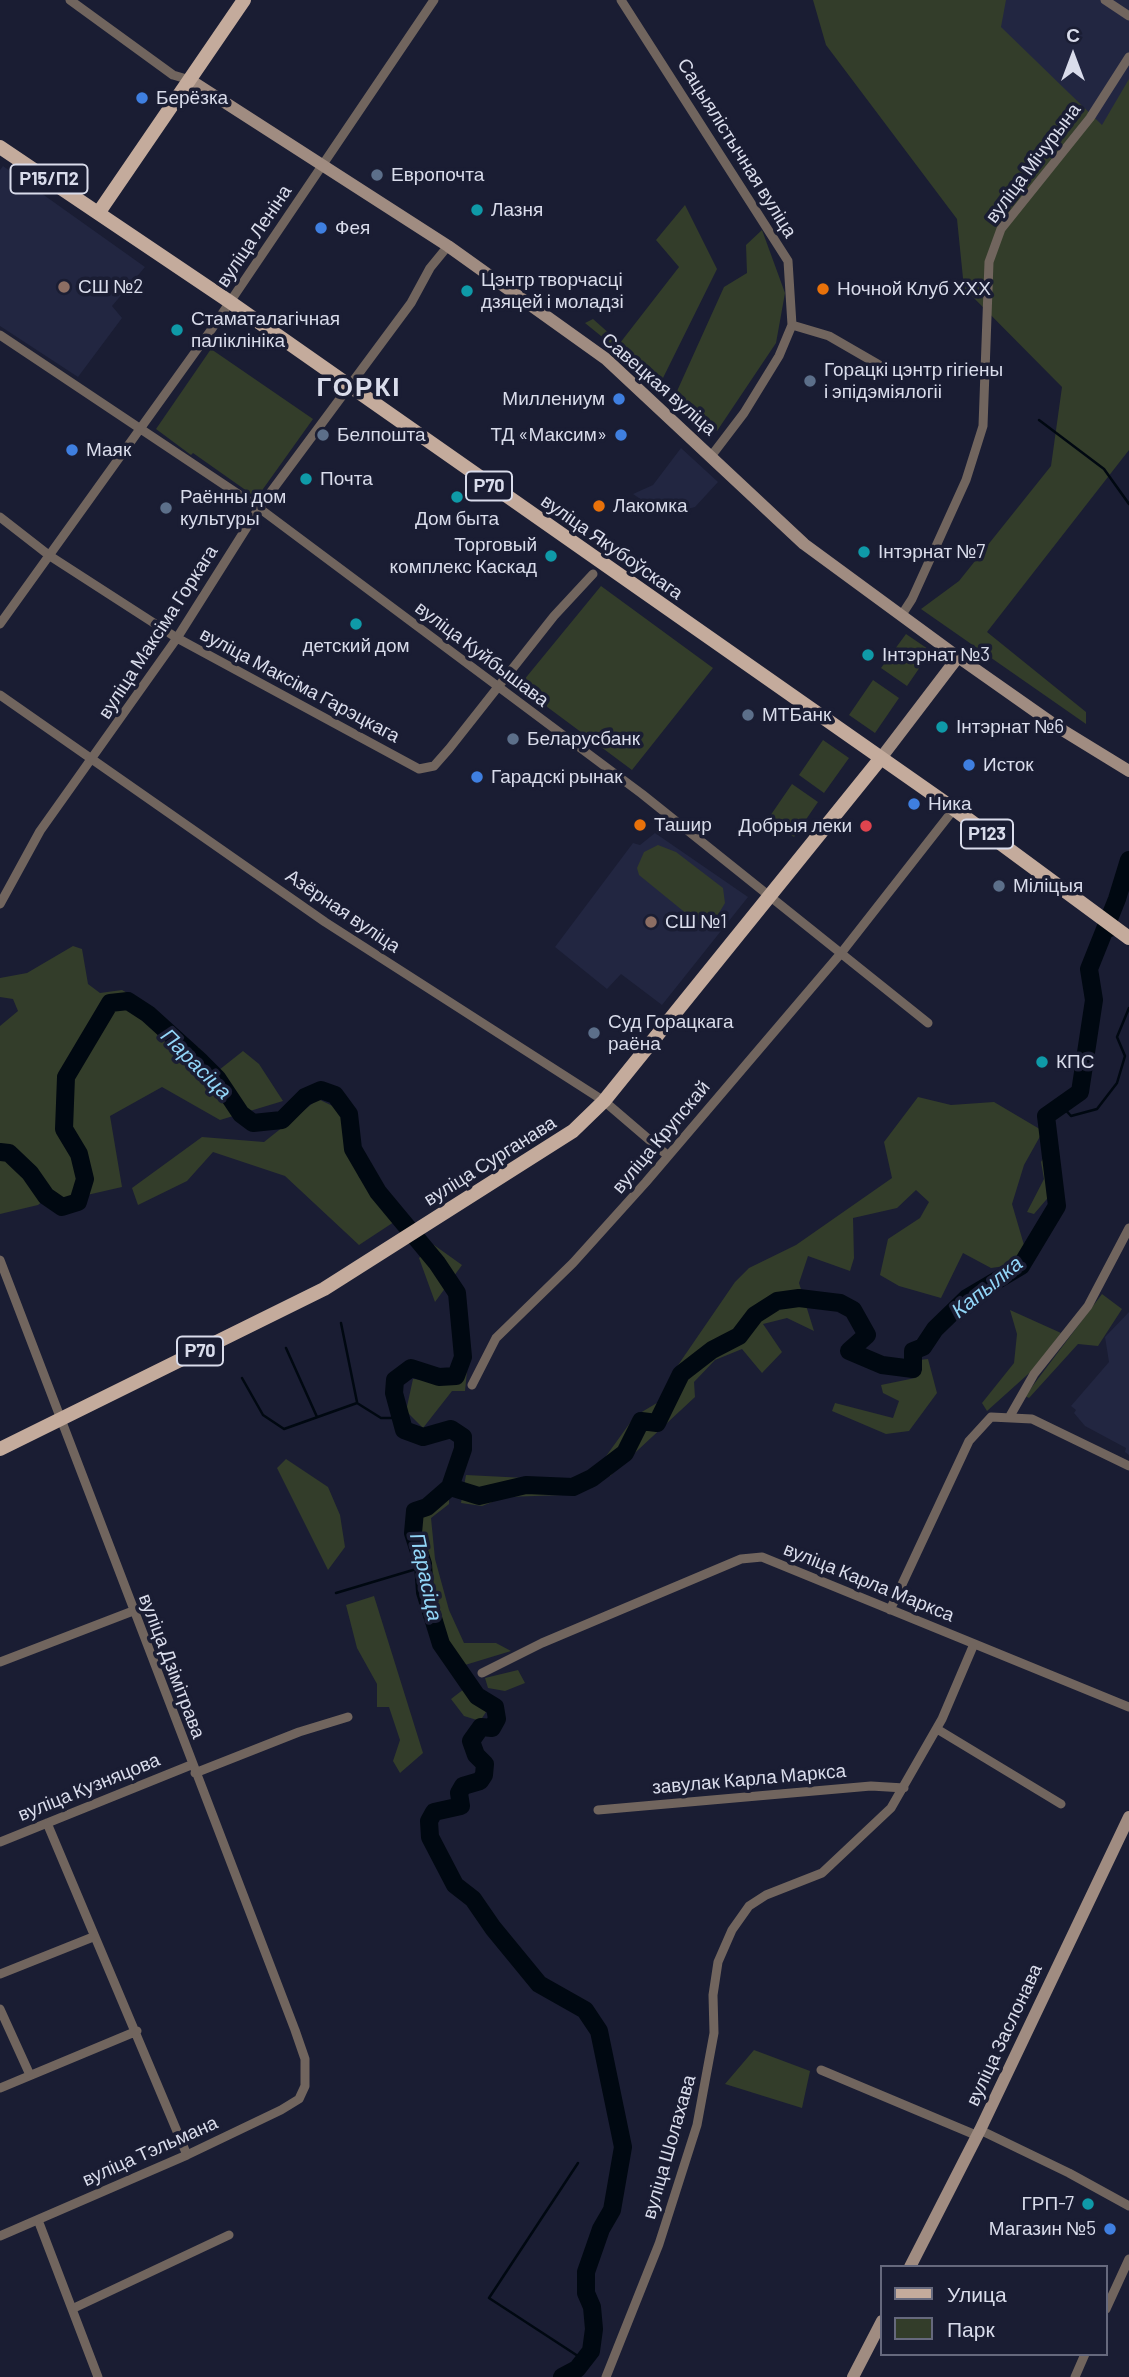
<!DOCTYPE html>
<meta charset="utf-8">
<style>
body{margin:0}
#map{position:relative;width:1129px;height:2377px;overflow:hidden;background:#1a1d33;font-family:Barlow,sans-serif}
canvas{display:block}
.legend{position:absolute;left:880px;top:2265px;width:228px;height:91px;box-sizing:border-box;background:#1a1d33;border:2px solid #66697d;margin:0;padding:9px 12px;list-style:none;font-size:21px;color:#d9dceb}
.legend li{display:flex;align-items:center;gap:14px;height:35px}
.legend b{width:35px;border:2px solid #66697d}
.north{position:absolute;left:1038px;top:21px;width:70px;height:70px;-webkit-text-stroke:5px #1a1d33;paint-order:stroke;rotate:0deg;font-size:19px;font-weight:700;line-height:28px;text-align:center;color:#d9dceb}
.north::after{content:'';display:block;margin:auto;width:24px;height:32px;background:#d9dceb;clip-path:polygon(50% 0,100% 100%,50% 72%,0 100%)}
</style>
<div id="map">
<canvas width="1129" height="2377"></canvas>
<ul class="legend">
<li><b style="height:9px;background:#c4ab9c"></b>Улица</li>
<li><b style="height:19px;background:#333d2a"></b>Парк</li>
</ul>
<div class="north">С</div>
</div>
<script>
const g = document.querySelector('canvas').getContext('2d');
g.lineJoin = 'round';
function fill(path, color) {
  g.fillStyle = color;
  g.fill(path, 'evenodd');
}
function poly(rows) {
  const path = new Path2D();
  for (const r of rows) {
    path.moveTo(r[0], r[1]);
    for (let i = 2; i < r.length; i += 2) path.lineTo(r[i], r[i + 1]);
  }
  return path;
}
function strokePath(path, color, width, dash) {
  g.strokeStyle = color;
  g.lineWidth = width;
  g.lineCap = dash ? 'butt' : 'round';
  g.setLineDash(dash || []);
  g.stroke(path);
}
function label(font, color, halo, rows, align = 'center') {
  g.font = font + ' Barlow,sans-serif';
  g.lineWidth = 7;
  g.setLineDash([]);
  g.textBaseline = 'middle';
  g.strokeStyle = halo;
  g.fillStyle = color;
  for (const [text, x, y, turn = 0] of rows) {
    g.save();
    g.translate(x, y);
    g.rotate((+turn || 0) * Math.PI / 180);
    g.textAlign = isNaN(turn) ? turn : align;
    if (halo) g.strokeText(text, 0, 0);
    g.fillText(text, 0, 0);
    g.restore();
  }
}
const built = poly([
 [935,0,1129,0,1129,418],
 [3,166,145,267,112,306,122,318,78,377,0,326,0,170],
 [681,448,718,482,695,507,664,515,633,494,653,485],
 [655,833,748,897,662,1005,621,974,607,989,555,947,633,843,640,845],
 [1129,1312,1129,1455,1125,1452,1126,1448,1085,1426,1074,1413,1076,1410,1071,1406,1109,1362,1105,1337]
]);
const green = poly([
 [813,0,1006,0,1001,27,1102,125,1129,79,1129,450,987,632,1086,712,1086,724,921,609,959,581,1051,466,1062,387,964,288,957,219,826,45],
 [685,205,717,269,660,384,585,323,593,319,620,343,679,267,656,240],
 [762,230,785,293,776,343,717,431,673,400,724,287,747,273,746,245],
 [211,349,313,419,258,496,254,496,193,453,191,455,156,429],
 [601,586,713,668,632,770,519,686],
 [906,634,931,651,907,686,881,668],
 [873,680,899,698,875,733,849,715],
 [823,740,849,758,824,793,799,775],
 [792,784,818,802,794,837,768,819],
 [658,845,676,852,723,888,725,903,716,918,706,923,693,919,639,875,637,868,644,852],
 [73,946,82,949,88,984,100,993,122,990,141,1001,177,1060,198,1047,219,1070,243,1051,259,1064,283,1101,220,1120,162,1087,110,1116,122,1187,65,1200,52,1193,38,1205,0,1214,0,1026,18,1011,13,999,0,997,0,978,27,973],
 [918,1097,951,1105,994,1102,1043,1131,1024,1165,1012,1204,1024,1245,1013,1265,991,1268,963,1253,941,1298,899,1286,880,1275,888,1239,920,1218,929,1202,916,1190,897,1208,853,1218,854,1258,850,1271,808,1256,799,1283,814,1331,787,1318,763,1324,782,1352,762,1373,742,1349,715,1360,694,1382,695,1397,610,1476,604,1459,635,1416,667,1397,674,1371,735,1282,749,1268,796,1245,892,1178,884,1142],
 [318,1099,339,1109,359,1177,397,1220,359,1245,285,1176,213,1152,187,1181,138,1205,132,1188,202,1137,264,1142],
 [1046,1153,1052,1193,1034,1214,1027,1212,1044,1179,1041,1162],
 [434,1245,462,1265,435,1302,419,1258],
 [1102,1294,1122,1309,1098,1346,1078,1344,1029,1398,1025,1396],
 [1010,1310,1061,1333,1036,1367,987,1411,982,1403,1014,1363,1017,1334],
 [928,1359,937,1393,909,1431,886,1434,832,1411,835,1403,893,1418,899,1401,883,1393,881,1385,915,1378,919,1360],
 [467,1371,465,1391,452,1391,423,1428,406,1411,413,1379,455,1382],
 [286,1459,328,1487,340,1515,345,1547,328,1570,277,1468],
 [466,1475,565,1480,564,1495,505,1497,482,1506,461,1503],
 [449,1494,449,1504,431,1518,435,1559,449,1610,464,1643,496,1643,511,1651,465,1665,446,1643,432,1595,427,1559,417,1531,418,1513,433,1508],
 [374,1596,423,1753,400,1773,393,1761,400,1740,389,1707,377,1707,377,1684,357,1648,346,1605],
 [518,1670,525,1683,505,1691,488,1688,485,1678],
 [464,1689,470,1698,488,1709,480,1721,464,1716,451,1699],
 [754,2050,810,2071,802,2108,725,2084]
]);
const stream = poly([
 [1039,420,1104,469,1129,504],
 [1101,939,1113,935],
 [1062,1106,1071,1116,1097,1109,1117,1083,1125,1056,1117,1037,1129,1008],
 [341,1323,357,1402],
 [286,1348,317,1417],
 [242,1378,263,1415,284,1429,357,1403,381,1418,400,1418],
 [336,1593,423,1567],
 [578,2163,489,2298,584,2360]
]);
const river = poly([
 [0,1152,9,1153,30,1173,46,1196,62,1207,78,1202,85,1179,79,1154,64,1129,66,1077,110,1003,128,1001,148,1014,201,1062,217,1078,241,1114,253,1123,282,1120,305,1097,321,1090,335,1095,349,1114,353,1149,378,1192,437,1263,457,1293,463,1357,456,1376,439,1377,411,1368,395,1380,394,1393,404,1430,423,1437,451,1429,463,1437,463,1449,450,1487,427,1507,415,1511,413,1533,423,1564,425,1592,441,1644,477,1696,495,1707,497,1719,492,1728,481,1727,471,1741,476,1755,485,1764,484,1775,480,1781,463,1786,459,1793,461,1806,434,1812,429,1821,430,1837,455,1885,473,1899,493,1928,539,1984,585,2010,599,2031,623,2147,612,2210,601,2229,586,2272,586,2293,592,2307,594,2329,591,2351,577,2369,562,2377],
 [450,1487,479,1496,526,1485,573,1487,592,1478,625,1453,641,1421,657,1423,681,1374,712,1350,739,1336,755,1315,777,1301,799,1298,840,1303,853,1310,867,1335,849,1351,882,1365,913,1369,913,1351,923,1347,935,1329,967,1298,1021,1266,1057,1206,1046,1116,1080,1092,1094,1000,1089,969,1117,899,1129,860]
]);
const street = poly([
 [70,0,173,75,190,80],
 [621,0,788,261,792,325,779,356,744,413,712,455],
 [1105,0,1129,16],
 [792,325,829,336,893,373],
 [0,335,259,508,642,794,928,1023],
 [0,517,50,556,177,638,419,769,434,766,449,749,554,616,593,574],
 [901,616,912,599,966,480,983,426,989,262,1001,229,1090,118,1129,57],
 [0,624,211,330,434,0],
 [0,695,325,922,604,1101,667,1155],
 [0,904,40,831,177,638,259,508,411,303,430,268,448,246],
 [0,1260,295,2030,305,2059,305,2086,299,2099,281,2110,187,2155,0,2236],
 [472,1385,496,1338,573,1263,646,1182,842,952,954,809],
 [1010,1416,1034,1374,1088,1306,1129,1228],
 [890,1610,969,1441,991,1417,1032,1419,1129,1466],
 [0,1662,133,1611],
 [482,1673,542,1643,741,1559,762,1557,1129,1707],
 [937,1729,1061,1804],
 [195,1773,299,1732,348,1717],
 [598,1810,871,1786,904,1788],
 [47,1823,187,2155],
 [0,1842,191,1765],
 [0,1974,93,1937],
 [0,2009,30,2075],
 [821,2070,978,2136],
 [0,2088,137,2031],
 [980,2130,1069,2173,1129,2206],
 [38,2220,98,2377],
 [74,2308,229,2235],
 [1106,2309,1129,2259],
 [606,2377,659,2244,697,2125,714,2033,713,1995,718,1962,732,1930,749,1906,766,1895,822,1873,891,1808,942,1719,974,1644],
 [1075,2377,1085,2354]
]);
const secondary = poly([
 [190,80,448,246,606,359,804,544,958,657,1059,728,1129,771],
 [881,758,958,657],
 [910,2267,980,2130,1129,1817],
 [853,2377,882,2321]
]);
const primary = poly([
 [0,147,230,302,954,809,1129,938],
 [99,212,244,0],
 [0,1449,324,1289,573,1131,604,1101,881,758]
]);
const markers = [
 [142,98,7,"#3f7fe0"],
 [377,175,7,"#5c6f8a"],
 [477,210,7,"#0f9aa8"],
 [321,228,7,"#3f7fe0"],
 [64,287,7,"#8d6e63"],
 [823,289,7,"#e8710a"],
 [467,291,7,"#0f9aa8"],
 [177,330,7,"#0f9aa8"],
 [810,381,7,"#5c6f8a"],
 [619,399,7,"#3f7fe0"],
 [323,435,7,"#5c6f8a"],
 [621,435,7,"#3f7fe0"],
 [72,450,7,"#3f7fe0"],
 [306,479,7,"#0f9aa8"],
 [457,497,7,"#0f9aa8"],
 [599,506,7,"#e8710a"],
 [166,508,7,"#5c6f8a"],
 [864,552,7,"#0f9aa8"],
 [551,556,7,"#0f9aa8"],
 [356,624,7,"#0f9aa8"],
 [868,655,7,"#0f9aa8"],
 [748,715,7,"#5c6f8a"],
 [942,727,7,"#0f9aa8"],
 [513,739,7,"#5c6f8a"],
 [969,765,7,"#3f7fe0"],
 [477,777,7,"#3f7fe0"],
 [914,804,7,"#3f7fe0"],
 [640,825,7,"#e8710a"],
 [866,826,7,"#e0444e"],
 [999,886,7,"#5c6f8a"],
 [651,922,7,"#8d6e63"],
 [594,1033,7,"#5c6f8a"],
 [1042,1062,7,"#0f9aa8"],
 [1088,2204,7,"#0f9aa8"],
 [1110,2229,7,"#3f7fe0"]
];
const shields = [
 [49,179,77],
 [489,486,46],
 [987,834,52],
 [200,1351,46]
];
const shieldNames = [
 ["Р15/П2",49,179],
 ["Р70",489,486],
 ["Р123",987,834],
 ["Р70",200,1351]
];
const poiNames = [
 ["Берёзка",156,98],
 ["Европочта",391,175],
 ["Лазня",491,210],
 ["Фея",335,228],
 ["Цэнтр творчасці",481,280],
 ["дзяцей і моладзі",481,302],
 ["СШ №2",78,287],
 ["Ночной Клуб ХХХ",837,289],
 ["Стаматалагічная",191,319],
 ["паліклініка",191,341],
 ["Горацкі цэнтр гігіены",824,370],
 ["і эпідэміялогіі",824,392],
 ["Миллениум",605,399,"right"],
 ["Белпошта",337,435],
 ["ТД «Максим»",607,435,"right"],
 ["Маяк",86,450],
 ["Почта",320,479],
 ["Раённы дом",180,497],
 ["культуры",180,519],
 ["Лакомка",613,506],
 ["Дом быта",457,519,"center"],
 ["Торговый",537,545,"right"],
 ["комплекс Каскад",537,567,"right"],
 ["Інтэрнат №7",878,552],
 ["детский дом",356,646,"center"],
 ["Інтэрнат №3",882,655],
 ["МТБанк",762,715],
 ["Інтэрнат №6",956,727],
 ["Беларусбанк",527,739],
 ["Исток",983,765],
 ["Гарадскі рынак",491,777],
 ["Ника",928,804],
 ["Ташир",654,825],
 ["Добрыя леки",852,826,"right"],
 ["Міліцыя",1013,886],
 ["СШ №1",665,922],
 ["Суд Горацкага",608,1022],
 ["раёна",608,1044],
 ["КПС",1056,1062],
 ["ГРП-7",1074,2204,"right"],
 ["Магазин №5",1096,2229,"right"]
];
const streetNames = [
 ["Сацыялістычная вуліца",737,148,58],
 ["вуліца Мічурына",1033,163,-53],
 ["вуліца Леніна",254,236,-56],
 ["Савецкая вуліца",659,384,41],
 ["вуліца Якубоўскага",612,547,35],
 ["вуліца Максіма Горкага",158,632,-57],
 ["вуліца Куйбышава",482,654,37],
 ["вуліца Максіма Гарэцкага",300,685,28],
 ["Азёрная вуліца",343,911,34],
 ["вуліца Крупскай",661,1137,-50],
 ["вуліца Сурганава",490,1161,-32],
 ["вуліца Карла Маркса",869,1582,22],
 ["вуліца Дзімітрава",172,1666,69],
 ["завулак Карла Маркса",749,1779,-5],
 ["вуліца Кузняцова",89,1787,-22],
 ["вуліца Заслонава",1004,2035,-65],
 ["вуліца Шолахава",669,2147,-74],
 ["вуліца Тэльмана",150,2151,-24]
];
const waterNames = [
 ["Парасіца",196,1064,45],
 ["Капылка",987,1287,-39],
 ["Парасіца",426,1577,78]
];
const districtNames = [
 ["ГОРКІ",359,387]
];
fill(built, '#222641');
fill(green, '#333d2a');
strokePath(stream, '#000811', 2.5);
strokePath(river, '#000811', 18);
strokePath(street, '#71655e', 9);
strokePath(secondary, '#a08c81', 12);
strokePath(primary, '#c4ab9c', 14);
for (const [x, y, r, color] of markers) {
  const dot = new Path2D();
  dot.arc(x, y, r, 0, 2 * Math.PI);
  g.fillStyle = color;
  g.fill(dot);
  strokePath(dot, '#1a1d33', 2.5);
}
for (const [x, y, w] of shields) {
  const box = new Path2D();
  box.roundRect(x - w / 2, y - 14.5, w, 29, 5);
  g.fillStyle = '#1a1d33';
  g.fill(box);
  strokePath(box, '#d9dceb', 2);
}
label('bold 18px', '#d9dceb', null, shieldNames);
label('19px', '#d9dceb', '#1a1d33', poiNames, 'left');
label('19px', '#d9dceb', '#1a1d33', streetNames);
label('italic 21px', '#92d6f8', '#1a1d33', waterNames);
g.letterSpacing = '2px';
label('bold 26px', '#d9dceb', '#1a1d33', districtNames);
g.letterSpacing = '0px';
</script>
